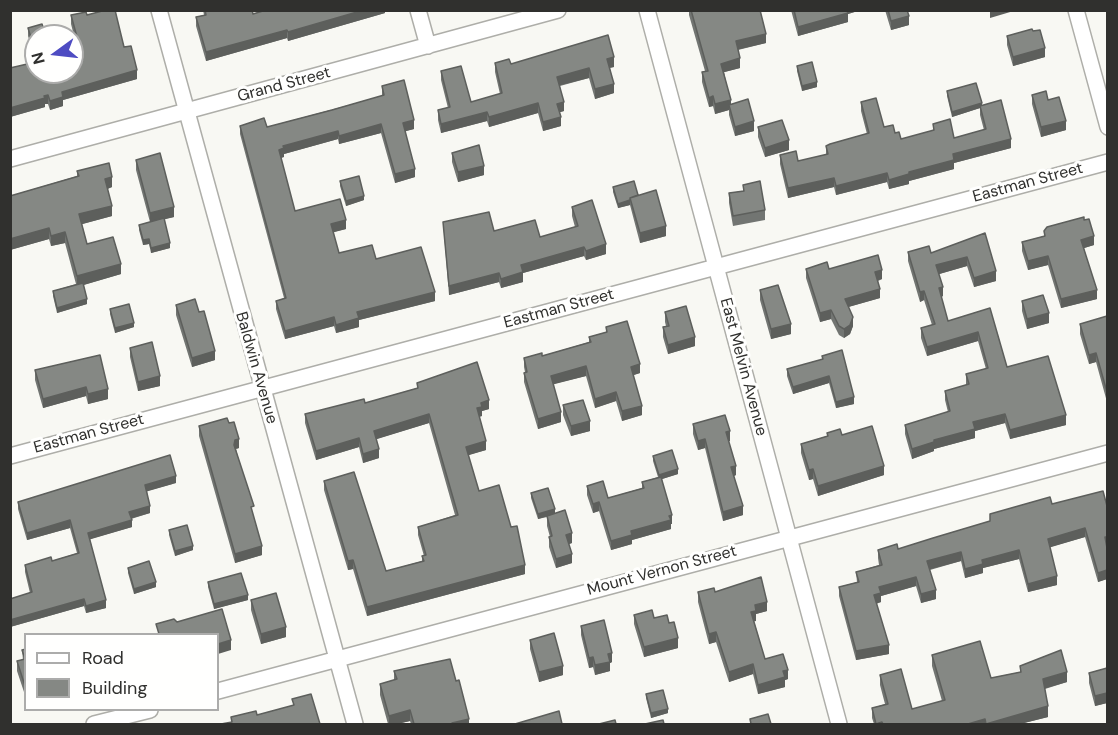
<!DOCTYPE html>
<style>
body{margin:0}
#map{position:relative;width:1118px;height:735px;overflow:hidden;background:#f8f8f3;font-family:"DM Sans",sans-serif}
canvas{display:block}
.frame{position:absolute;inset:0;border:12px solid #30302e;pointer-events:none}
.legend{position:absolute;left:24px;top:633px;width:195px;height:78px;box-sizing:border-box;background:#fffffe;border:2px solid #acacab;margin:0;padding:8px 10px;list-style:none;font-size:18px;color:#30302e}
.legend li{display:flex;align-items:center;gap:12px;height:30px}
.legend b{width:30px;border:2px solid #acacab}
.north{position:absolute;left:24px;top:24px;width:60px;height:60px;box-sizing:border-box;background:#fffffe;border:2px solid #acacab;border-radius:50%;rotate:255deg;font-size:16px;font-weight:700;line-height:24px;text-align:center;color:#30302e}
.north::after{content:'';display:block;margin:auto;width:21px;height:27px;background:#4e4cc2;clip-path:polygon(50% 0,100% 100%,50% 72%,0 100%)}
</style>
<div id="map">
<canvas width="1118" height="735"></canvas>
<div class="frame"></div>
<ul class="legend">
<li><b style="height:8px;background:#fff"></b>Road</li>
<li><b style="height:16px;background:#858884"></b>Building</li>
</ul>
<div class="north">N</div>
</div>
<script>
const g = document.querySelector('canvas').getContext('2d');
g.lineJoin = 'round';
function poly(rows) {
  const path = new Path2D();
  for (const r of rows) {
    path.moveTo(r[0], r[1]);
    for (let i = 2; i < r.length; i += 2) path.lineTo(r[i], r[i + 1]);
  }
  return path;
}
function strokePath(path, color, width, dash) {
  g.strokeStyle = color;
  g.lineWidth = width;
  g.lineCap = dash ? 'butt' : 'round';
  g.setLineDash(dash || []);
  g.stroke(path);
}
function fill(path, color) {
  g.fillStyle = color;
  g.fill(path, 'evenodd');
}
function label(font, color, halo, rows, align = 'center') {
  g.font = font + ' "DM Sans",sans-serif';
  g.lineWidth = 6;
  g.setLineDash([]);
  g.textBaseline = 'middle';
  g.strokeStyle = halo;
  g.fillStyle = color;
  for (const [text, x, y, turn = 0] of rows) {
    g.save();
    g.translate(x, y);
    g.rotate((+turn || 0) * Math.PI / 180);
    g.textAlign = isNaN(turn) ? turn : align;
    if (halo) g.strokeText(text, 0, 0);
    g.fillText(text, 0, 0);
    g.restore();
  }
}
const minor = poly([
 [159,10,355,724],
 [418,10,428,46],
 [647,10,839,724],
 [1076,10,1108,127],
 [10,159,558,10],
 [10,456,1108,162],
 [218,691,1108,453],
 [94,724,150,710]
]);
const wall = poly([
 [106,10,115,10,124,47,131,46,137,70,137,79,63,100,63,106,50,110,48,104,45,104,45,107,10,117,10,68,36,62,28,36,28,28,42,24,46,36,36,36,36,72,72,72,72,61,80,59,71,24,71,15,86,12,87,15],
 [203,10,252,10,253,14,385,10,385,13,288,41,287,38,206,61,196,26,196,17,204,15],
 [689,10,760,10,766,43,738,50,740,68,724,72,731,104,754,131,735,136,729,115,729,110,715,114,713,106,709,107,702,82,702,72,705,71,689,15],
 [791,10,861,10,848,14,848,22,798,36],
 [885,10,907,10,909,25,891,30],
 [1033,31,1045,57,1013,66,1007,45,1007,36],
 [495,63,511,64,614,67,610,68,614,93,595,99,589,78,560,86,564,111,560,112,561,126,543,131,538,113,489,127,487,121,441,133,438,120,438,110,448,108,441,80,441,71,471,102,500,94,495,72],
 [797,66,817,87,802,91,797,71],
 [382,86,414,129,405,131,415,177,395,183,381,133,339,144,338,139,284,154,284,157,281,158,295,211,346,229,333,232,339,253,376,259,435,301,359,320,359,327,336,333,334,326,285,339,276,309,276,301,284,298,240,134,240,126,267,127,382,96],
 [947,91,982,105,1011,148,954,163,954,169,909,181,909,184,889,189,887,182,836,195,834,187,788,198,780,164,780,155,798,161,826,155,826,146,867,134,861,111,861,102,884,127,895,133,901,139,933,131,933,124,954,138,984,130,980,115,980,108,952,117,947,96],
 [1032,95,1048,100,1066,130,1041,137,1032,104],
 [758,127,789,150,765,157,758,137],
 [452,153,484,175,458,182,452,162],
 [136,160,174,217,164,219,170,248,151,253,149,244,143,245,139,230,139,225,150,222,136,170],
 [77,171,112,187,107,189,112,216,82,224,87,244,121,274,83,285,87,304,57,313,53,296,53,291,76,284,65,243,51,246,49,239,10,250,10,196,77,176],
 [340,181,364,200,346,206,340,186],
 [743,185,765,210,765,220,733,226,729,203,729,193,743,191],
 [613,187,638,195,666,236,640,243,630,205,618,208,613,192],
 [572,207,606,254,586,260,584,256,523,273,523,282,501,288,499,282,449,295,443,222,494,231,540,237,575,227,572,216],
 [1044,231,1094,245,1084,248,1097,299,1061,308,1048,265,1028,270,1022,251,1022,242,1044,236],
 [985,233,996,281,974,287,967,266,939,274,943,296,941,297,948,321,990,308,1007,367,1066,425,1010,439,1005,423,975,431,975,438,934,449,934,451,912,459,905,434,905,425,948,412,945,400,945,391,966,385,966,374,986,369,978,341,927,356,921,338,921,328,932,325,924,300,920,302,908,261,908,252,931,253],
 [806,269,829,269,882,279,878,281,880,298,848,307,853,326,850,334,844,338,839,335,831,319,820,322,806,278],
 [760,290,791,334,771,339,760,300],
 [1022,301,1049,323,1027,329,1022,311],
 [176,305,199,312,215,360,192,367,176,315],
 [110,309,134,327,115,333,110,314],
 [665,312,695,346,668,354,663,337,663,327,666,326,665,322],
 [1107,316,1107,402,1096,362,1089,364,1080,334,1080,324],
 [606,327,640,373,633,375,642,415,622,421,616,401,595,408,586,376,553,384,561,422,538,429,524,382,524,373,525,372,524,367,524,358,542,356,589,342,589,337,606,332],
 [130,348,160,386,138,391,130,357],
 [100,355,108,399,88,404,86,396,43,408,35,380,35,370],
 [822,356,854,404,836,408,829,383,793,394,787,376,787,369,822,360],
 [417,383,489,409,482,411,482,416,479,417,486,450,468,455,479,491,525,574,367,616,353,569,348,570,324,490,324,481,386,571,422,561,422,556,424,556,418,535,418,527,455,515,429,423,376,439,379,458,363,463,359,447,316,460,305,423,305,414,365,403,417,388],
 [563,405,590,431,571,436,563,415],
 [229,423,239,448,236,449,253,516,262,555,235,563,199,436,199,426],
 [693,424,730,441,728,441,736,475,734,476,743,515,723,521,705,448,698,450,693,434],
 [827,433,842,435,884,475,818,496,813,479,809,480,801,453,801,444,827,436],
 [653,456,678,474,662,479,672,524,671,524,671,529,632,540,632,544,611,550,599,511,593,513,587,495,587,486,608,498,642,488,642,482,658,477,653,461],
 [176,483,147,491,150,513,131,519,132,527,90,539,106,608,86,613,84,606,10,627,10,599,30,593,25,572,25,565,52,561,77,553,70,528,27,540,18,509,18,502],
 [531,493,555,513,572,543,569,544,572,563,556,568,549,547,549,537,550,537,547,526,547,517,538,519,531,498],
 [1052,504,1107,506,1107,579,1098,582,1085,537,1050,547,1057,585,1028,592,1019,559,983,568,983,573,965,578,961,561,930,570,936,599,921,603,916,586,881,596,881,602,876,604,889,654,856,660,839,596,839,587,857,582,856,572,879,565,878,558,878,550,898,549,990,521,990,514],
 [169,530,193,550,175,556,169,535],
 [128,568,156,587,134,594,128,573],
 [208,582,248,600,214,609,208,587],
 [698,592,715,592,767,611,756,614,756,621,754,621,765,659,788,679,785,680,785,687,758,694,753,674,729,682,716,642,709,644,698,602],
 [251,600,286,637,261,644,251,610],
 [634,615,654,618,669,623,678,648,644,657,634,624],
 [581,626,612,662,610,663,610,671,595,675,593,667,589,668,581,635],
 [530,640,563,675,539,682,530,649],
 [26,649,26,698,17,671,17,661,23,660,22,650],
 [932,655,991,678,1020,672,1020,666,1067,682,1045,689,1048,717,1020,724,874,724,872,718,872,708,885,704,880,685,880,675,912,709,942,701,932,666],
 [1107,668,1107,703,1095,706,1089,683,1089,673],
 [394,671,456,681,469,724,411,724,410,721,397,724,388,724,380,695,380,684,394,680],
 [646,694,668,713,651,718,646,698]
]);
const shadedWall = poly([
 [364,10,385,10,385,13,288,41,288,32],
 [846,10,861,10,848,14,848,22,798,36,798,27],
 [990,10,1017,10,990,18],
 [909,16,909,25,891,30,891,21],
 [287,30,287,38,206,61,206,52],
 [766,34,766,43,736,50,736,41],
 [1045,48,1045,57,1013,66,1013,57],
 [614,57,614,67,607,68,607,59],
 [740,58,740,68,721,73,721,64],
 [589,68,589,78,557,86,557,77],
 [137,70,137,79,63,100,63,106,50,110,50,101,62,92],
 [817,82,817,87,802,91,802,86],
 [614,84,614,93,595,99,595,89],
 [48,95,48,104,45,104,45,107,10,117,10,108],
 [713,96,713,106,709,107,709,98],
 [731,100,731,109,729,105,729,110,715,114,715,104],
 [564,102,564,111,557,113,557,104],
 [538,103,538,113,489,127,489,117],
 [982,103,982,108,980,106,980,108,952,117,952,112],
 [487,112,487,121,441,133,441,124],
 [561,117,561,126,543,131,543,122],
 [414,120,414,129,403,132,403,123],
 [754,121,754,131,735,136,735,127],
 [1066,121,1066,130,1041,137,1041,127],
 [381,124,381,133,339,144,339,136],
 [338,131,338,139,284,154,284,157,279,158,279,150,283,146],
 [1011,139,1011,148,954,163,954,169,909,181,909,184,889,189,889,180,953,154],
 [789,140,789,150,765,157,765,148],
 [484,166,484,175,458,182,458,172],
 [415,169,415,177,395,183,395,174],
 [887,173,887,182,836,195,836,186],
 [112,177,112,187,105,190,105,179],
 [834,178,834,187,788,198,788,188],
 [364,196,364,200,346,206,346,201],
 [630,200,630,205,618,208,618,204],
 [112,206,112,216,79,225,79,214],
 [174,207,174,217,150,223,150,213],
 [346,220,346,229,331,233,331,224],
 [666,226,666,236,640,243,640,233],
 [49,228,49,239,10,250,10,239],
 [65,232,65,243,51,246,51,236],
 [1094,236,1094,245,1081,249,1081,240],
 [149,239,149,244,143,245,143,240],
 [170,243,170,248,151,253,151,248],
 [606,244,606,254,586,260,586,251],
 [584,247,584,256,523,273,523,282,501,288,501,279,521,265],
 [1048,256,1048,265,1028,270,1028,261],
 [967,257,967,266,936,275,936,265],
 [121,264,121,274,77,287,77,276],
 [882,270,882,279,875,281,875,272],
 [996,271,996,281,974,287,974,278],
 [499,273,499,282,449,295,449,286],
 [943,287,943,296,939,298,939,288],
 [880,289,880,298,845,308,845,299],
 [1097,290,1097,299,1061,308,1061,299],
 [924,291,924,300,920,302,920,292],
 [435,292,435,301,359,320,359,327,336,333,336,325,357,312],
 [87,299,87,304,57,313,57,308],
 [831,310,831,319,820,322,820,313],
 [1049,313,1049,323,1027,329,1027,319],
 [334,317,334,326,285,339,285,331],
 [853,317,853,326,850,334,844,338,844,329],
 [134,323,134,327,115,333,115,328],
 [791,324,791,334,771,339,771,329],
 [978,332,978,341,927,356,927,347],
 [695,337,695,346,668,354,668,345],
 [215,351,215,360,192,367,192,358],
 [1096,353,1096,362,1089,364,1089,355],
 [640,364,640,373,631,376,631,367],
 [586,366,586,376,551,385,551,376],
 [160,376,160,386,138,391,138,382],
 [829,376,829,383,793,394,793,387],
 [86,387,86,396,43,408,43,399],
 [108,389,108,399,88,404,88,394],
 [616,392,616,401,595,408,595,399],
 [854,397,854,404,836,408,836,402],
 [489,400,489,409,482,411,482,416,477,417,477,408,481,403],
 [642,406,642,415,622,421,622,411],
 [561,412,561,422,538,429,538,419],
 [429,414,429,423,374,440,374,431],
 [1005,414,1005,423,975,431,975,438,934,449,934,451,912,459,912,449,973,422],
 [1066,415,1066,425,1010,439,1010,430],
 [590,421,590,431,571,436,571,426],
 [730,431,730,441,726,442,726,432],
 [359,438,359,447,316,460,316,451],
 [239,439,239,448,235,449,234,445,235,440],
 [705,439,705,448,698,450,698,441],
 [486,441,486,450,466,456,466,447],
 [379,449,379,458,363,463,363,454],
 [736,466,736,475,731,477,731,467],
 [884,466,884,475,818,496,818,486],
 [678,469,678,474,659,480,659,475],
 [813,469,813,479,809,480,809,470],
 [176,476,176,483,145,492,145,485],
 [599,502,599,511,593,513,593,504],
 [150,506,150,513,129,519,129,512],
 [743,506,743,515,723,521,723,512],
 [555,509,555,514,538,519,538,514],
 [672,515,672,524,671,524,671,529,632,540,632,544,611,550,611,541,631,531],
 [70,520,70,528,27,540,27,533],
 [132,520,132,527,88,540,88,533],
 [1085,528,1085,537,1048,548,1048,539],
 [572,533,572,543,566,545,566,535],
 [193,546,193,550,175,556,175,551],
 [262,546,262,555,235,563,235,554],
 [1019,550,1019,559,983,568,983,573,965,578,965,569,982,560],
 [961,552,961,561,927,570,927,561],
 [572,554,572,563,556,568,556,559],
 [353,560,353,569,348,570,348,561],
 [525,565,525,574,367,616,367,607],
 [1107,570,1107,579,1098,582,1098,573],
 [1057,576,1057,585,1028,592,1028,584],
 [916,577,916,586,881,596,881,602,874,604,874,595,879,587],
 [156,582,156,587,134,594,134,589],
 [936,590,936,599,921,603,921,594],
 [248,595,248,600,214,609,214,604],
 [84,599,84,606,10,627,10,620],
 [106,600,106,608,86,613,86,606],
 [767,602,767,611,756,614,756,621,751,622,751,612,755,605],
 [286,627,286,637,261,644,261,634],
 [716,632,716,642,709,644,709,634],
 [678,638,678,648,644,657,644,647],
 [231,640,231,650,218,654,218,644],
 [889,645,889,654,856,660,856,651],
 [612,653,612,662,610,663,610,671,595,675,595,665,608,654],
 [593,657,593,667,589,668,589,658],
 [753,664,753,674,729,682,729,672],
 [563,666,563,675,539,682,539,672],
 [788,670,788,679,785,680,785,687,758,694,758,685,783,671],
 [1067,672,1067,682,1043,689,1043,679],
 [1107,693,1107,703,1095,706,1095,696],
 [1048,706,1048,717,1020,724,986,724],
 [668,709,668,713,651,718,651,713],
 [410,710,410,721,397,724,389,724,389,716],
 [469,719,469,724,452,724,452,723],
 [985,719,985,724,968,724]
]);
const building = poly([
 [106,10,115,10,124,47,131,46,137,70,62,92,63,97,50,101,48,95,44,96,45,98,10,108,10,68,36,62,36,72,72,72,72,61,83,59,71,15,86,12,87,15,106,10],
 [205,10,252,10,253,14,266,10,364,10,288,32,287,30,206,52,196,17,206,15,205,10],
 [691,10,760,10,766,34,736,41,740,58,721,64,731,100,715,104,713,96,709,98,702,72,708,71,691,10],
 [794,10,847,10,848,13,798,27,794,10],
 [888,10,907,10,909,16,891,21,888,10],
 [42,24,46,36,36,36,36,54,28,28,42,24],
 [1032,29,1033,31,1040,30,1045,48,1013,57,1007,36,1032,29],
 [608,35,614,57,607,59,614,84,595,89,589,68,557,77,564,102,557,104,561,117,543,122,538,103,489,117,487,112,441,124,438,110,450,107,441,71,461,66,471,102,502,93,495,63,509,59,511,64,608,35],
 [812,62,817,82,802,86,797,66,812,62],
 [404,80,414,120,403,123,415,169,395,174,381,124,339,136,338,131,283,146,284,148,279,150,295,211,340,199,346,220,331,224,339,253,372,245,376,259,421,247,435,292,357,312,359,318,336,325,334,317,285,331,276,301,286,298,240,126,264,118,267,127,332,110,384,95,382,86,404,80],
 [976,83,982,103,952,112,947,91,976,83],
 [1046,91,1048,100,1059,97,1066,121,1041,127,1032,95,1046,91],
 [876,98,884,127,893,125,895,133,899,132,901,139,934,130,933,124,950,119,954,138,986,129,980,106,1001,100,1011,139,953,154,954,160,909,172,909,174,889,180,887,173,836,186,834,178,788,188,780,155,796,151,798,161,828,154,826,146,830,144,869,133,861,102,876,98],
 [748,99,754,121,735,127,729,105,748,99],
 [782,120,789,140,765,148,758,127,782,120],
 [479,145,484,166,458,172,452,153,479,145],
 [160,153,174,207,150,213,136,160,160,153],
 [109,163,112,177,105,179,112,206,79,214,87,244,113,237,121,264,77,276,65,232,51,236,49,228,10,239,10,196,79,176,77,171,109,163],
 [359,176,364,196,346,201,340,181,359,176],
 [634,181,638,195,630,198,630,200,618,204,613,187,634,181],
 [760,181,765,210,733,216,729,193,744,191,743,185,760,181],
 [656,190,666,226,640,233,630,198,656,190],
 [592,200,606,244,586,251,584,247,521,265,523,272,501,279,499,273,449,286,443,222,489,212,494,231,535,220,540,237,578,226,572,207,592,200],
 [1084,217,1084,220,1089,219,1094,236,1081,240,1097,290,1061,299,1048,256,1028,261,1022,242,1045,236,1044,231,1047,227,1084,217],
 [164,218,170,243,151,248,149,239,143,240,139,225,164,218],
 [985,233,996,271,974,278,967,257,936,265,943,287,939,288,948,321,990,308,1007,367,1048,356,1066,415,1010,430,1005,414,973,422,975,429,934,440,934,442,912,449,905,425,950,411,945,391,969,384,966,374,988,368,978,332,927,347,921,328,935,324,924,291,920,292,908,252,929,246,931,253,985,233],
 [878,255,882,270,875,272,880,289,845,299,853,317,850,325,844,329,839,326,831,310,820,313,806,269,827,262,829,269,878,255],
 [83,283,87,299,57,308,53,291,83,283],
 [778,285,791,324,771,329,760,290,778,285],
 [1043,295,1049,313,1027,319,1022,301,1043,295],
 [195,299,199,312,204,311,215,351,192,358,176,305,195,299],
 [129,304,134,323,115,328,110,309,129,304],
 [686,306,695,337,668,345,663,327,669,326,665,312,686,306],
 [1107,316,1107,392,1096,353,1089,355,1080,324,1107,316],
 [627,321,640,364,631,367,642,406,622,411,616,392,595,399,586,366,551,376,561,412,538,419,524,373,527,372,524,358,542,353,542,356,591,342,589,337,607,332,606,327,627,321],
 [152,342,160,376,138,382,130,348,152,342],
 [842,350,854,397,836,402,829,376,793,387,787,369,823,359,822,356,842,350],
 [100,355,108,389,88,394,86,387,43,399,35,370,100,355],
 [477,362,489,400,481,403,482,407,477,408,486,441,466,447,479,491,499,485,511,527,517,526,525,565,367,607,353,560,348,561,324,481,354,472,386,571,424,561,422,556,426,555,418,527,458,515,429,414,374,431,379,449,363,454,359,438,316,451,305,414,364,399,365,403,418,388,417,383,477,362],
 [583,400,590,421,571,426,563,405,583,400],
 [725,415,730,431,726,432,736,466,731,467,743,506,723,512,705,439,698,441,693,424,725,415],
 [227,418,229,423,234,422,239,439,235,440,234,445,254,506,251,507,262,546,235,554,199,426,227,418],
 [872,426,884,466,818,486,813,469,809,470,801,444,828,436,827,433,840,429,842,435,872,426],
 [672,450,678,469,659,475,653,456,672,450],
 [170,455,176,476,145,485,150,506,129,512,132,520,88,533,106,600,86,606,84,599,10,620,10,599,32,592,25,565,51,557,52,561,79,553,70,520,27,533,18,502,170,455],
 [661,477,672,515,669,516,671,520,631,531,632,535,611,541,599,502,593,504,587,486,603,481,608,498,644,488,642,482,661,477],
 [548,488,555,509,538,514,531,493,548,488],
 [1103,491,1107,506,1107,537,1105,537,1107,548,1107,570,1098,573,1085,528,1048,539,1057,576,1028,584,1019,550,982,560,983,564,965,569,961,552,927,561,936,590,921,594,916,577,879,587,881,593,874,595,889,645,856,651,839,587,859,582,856,572,882,565,878,550,897,544,898,549,933,538,990,521,990,514,1050,497,1052,504,1103,491],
 [565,510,572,533,566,535,572,554,556,559,549,537,552,536,547,516,565,510],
 [187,525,193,546,175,551,169,530,187,525],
 [149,561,156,582,134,589,128,568,149,561],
 [241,573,248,595,214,604,208,582,241,573],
 [761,577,767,602,755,605,756,611,751,612,765,659,783,654,788,670,783,671,785,677,758,685,753,664,729,672,716,632,709,634,698,592,714,588,715,592,761,577],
 [276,593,286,627,261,634,251,600,276,593],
 [222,609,231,640,218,644,218,634,159,634,156,624,174,619,177,622,222,609],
 [652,610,654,618,667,615,669,623,674,622,678,638,644,647,634,615,652,610],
 [604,620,612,653,608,654,610,662,595,665,593,657,589,658,581,626,604,620],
 [554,633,563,666,539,672,530,640,554,633],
 [980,641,991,678,1021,672,1020,666,1061,650,1067,672,1043,679,1048,706,986,724,985,719,968,724,883,724,882,722,876,724,872,708,888,704,880,675,901,669,912,709,945,700,932,655,980,641],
 [26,649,26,689,17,661,25,659,22,650,26,649],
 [450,659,456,681,459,680,469,719,452,723,452,724,414,724,410,710,389,716,380,684,397,679,394,671,450,659],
 [1107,668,1107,693,1095,696,1089,673,1107,668],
 [663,690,668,709,651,713,646,694,663,690],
 [311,694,320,724,221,724,232,722,231,717,256,711,257,715,294,705,292,699,311,694],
 [559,711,562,724,515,724,559,711],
 [768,714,771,724,751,724,750,719,768,714],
 [615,720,616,724,599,724,615,720],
 [663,720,664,724,645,724,663,720]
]);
const streetNames = [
 ["Grand Street",284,85,-15],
 ["Eastman Street",1028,183,-15],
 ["Eastman Street",559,309,-15],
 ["East Melvin Avenue",743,367,75],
 ["Baldwin Avenue",256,368,74],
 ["Eastman Street",89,434,-15],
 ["Mount Vernon Street",662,571,-15]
];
strokePath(minor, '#aeaea9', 18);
strokePath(minor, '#fff', 15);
fill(wall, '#727572');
fill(shadedWall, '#5d5f5c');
fill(building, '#858884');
strokePath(building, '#5d5f5c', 1.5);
label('16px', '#30302e', '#fffffe', streetNames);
</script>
